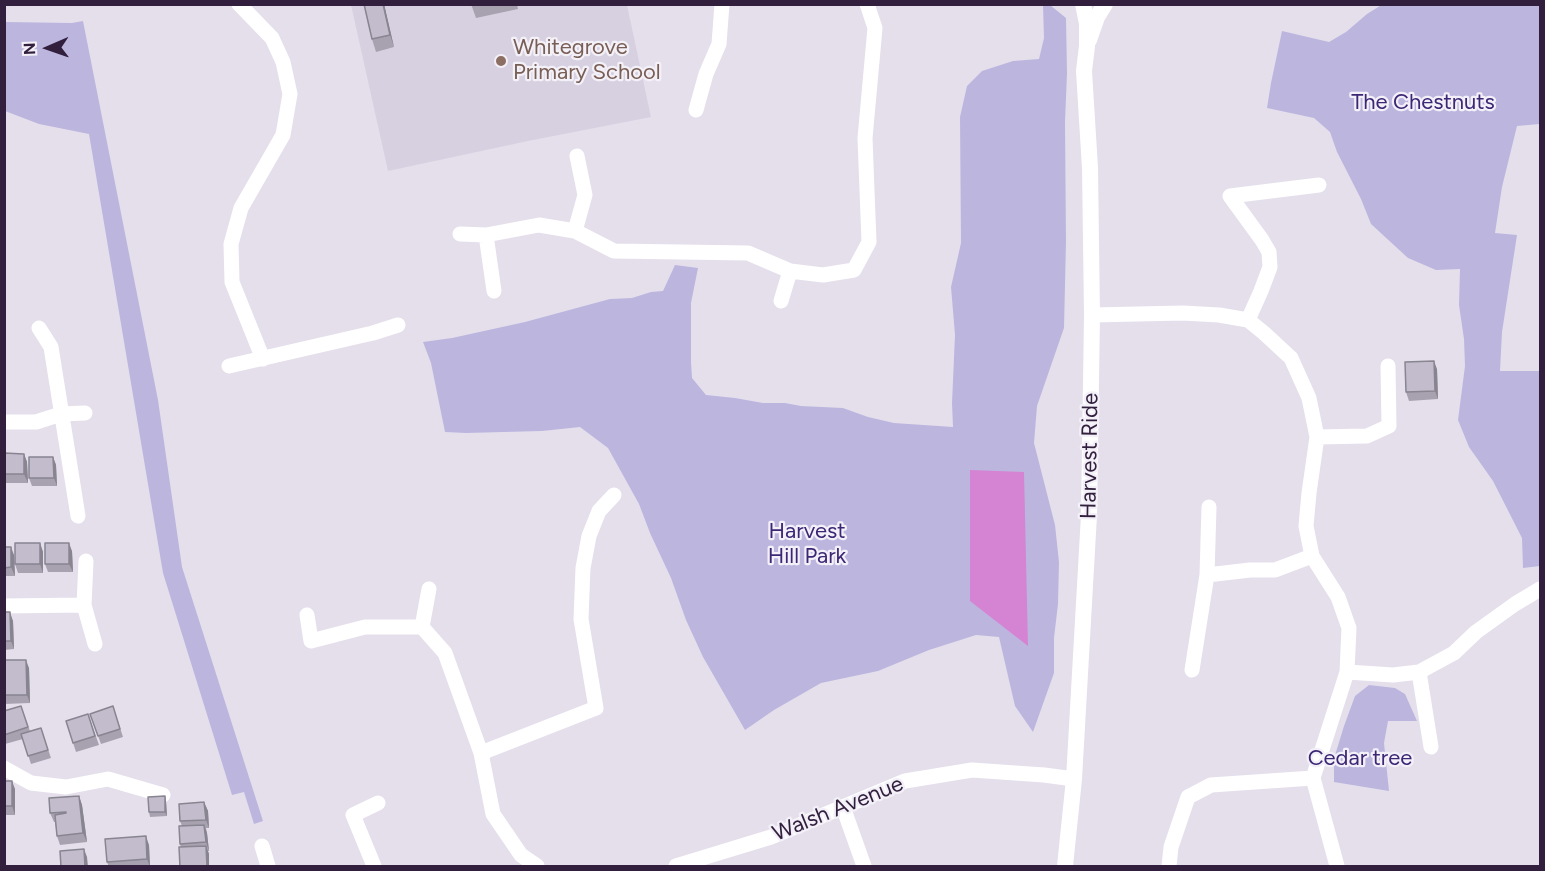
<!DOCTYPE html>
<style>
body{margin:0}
#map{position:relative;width:1545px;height:871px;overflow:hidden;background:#e5dfec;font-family:Figtree,sans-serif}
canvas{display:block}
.frame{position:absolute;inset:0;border:6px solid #311f3d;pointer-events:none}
.north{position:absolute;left:18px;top:18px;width:60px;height:60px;-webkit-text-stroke:4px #f3f0f8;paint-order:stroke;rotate:268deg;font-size:16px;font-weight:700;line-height:24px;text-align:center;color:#311f3d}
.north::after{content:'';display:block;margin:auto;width:21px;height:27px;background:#311f3d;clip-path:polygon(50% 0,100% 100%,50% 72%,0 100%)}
</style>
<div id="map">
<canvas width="1545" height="871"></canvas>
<div class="frame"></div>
<div class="north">N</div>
</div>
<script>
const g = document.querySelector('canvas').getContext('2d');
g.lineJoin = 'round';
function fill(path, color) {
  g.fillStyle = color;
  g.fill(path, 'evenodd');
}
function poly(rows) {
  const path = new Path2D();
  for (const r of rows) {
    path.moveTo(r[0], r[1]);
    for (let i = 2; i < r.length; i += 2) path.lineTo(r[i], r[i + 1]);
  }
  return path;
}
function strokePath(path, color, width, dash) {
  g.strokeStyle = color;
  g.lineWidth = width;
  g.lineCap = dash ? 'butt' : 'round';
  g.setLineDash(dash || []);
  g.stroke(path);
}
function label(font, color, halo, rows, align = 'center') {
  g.font = font + ' Figtree,sans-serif';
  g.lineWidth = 4.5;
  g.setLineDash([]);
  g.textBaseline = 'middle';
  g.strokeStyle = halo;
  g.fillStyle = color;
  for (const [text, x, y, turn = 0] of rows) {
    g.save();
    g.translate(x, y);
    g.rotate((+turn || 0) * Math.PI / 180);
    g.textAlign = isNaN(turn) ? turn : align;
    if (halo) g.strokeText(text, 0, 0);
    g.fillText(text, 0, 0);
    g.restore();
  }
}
const built = poly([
 [351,5,627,5,651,117,528,141,388,171]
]);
const green = poly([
 [1383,4,1540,5,1540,124,1517,126,1502,187,1495,233,1517,235,1502,332,1500,371,1540,371,1540,566,1523,568,1522,538,1493,481,1469,447,1458,420,1465,366,1464,339,1459,305,1460,269,1436,270,1408,258,1371,224,1361,199,1337,152,1330,132,1314,118,1267,108,1271,83,1282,31,1329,42,1346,32,1367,14],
 [1043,5,1050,5,1066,18,1067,73,1065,122,1066,242,1064,328,1037,406,1034,443,1055,525,1059,562,1058,604,1054,638,1054,673,1033,732,1015,706,999,637,976,635,929,650,878,671,821,683,774,710,745,730,703,657,686,620,671,578,650,533,639,504,608,448,580,427,542,431,466,433,445,432,431,363,423,342,452,338,525,322,610,299,632,298,651,292,663,291,675,265,698,268,691,303,691,362,692,378,706,395,735,398,763,403,785,403,801,406,843,408,868,417,894,423,953,427,952,403,955,335,951,287,961,243,960,117,967,86,982,71,1013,61,1039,59,1044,38],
 [83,21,158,400,182,567,263,821,254,824,244,792,232,795,163,573,89,134,39,124,5,111,5,22,72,23],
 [1369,685,1395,688,1405,694,1417,721,1388,721,1384,743,1389,791,1334,782,1334,767,1336,752,1344,726,1355,696]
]);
const water = poly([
 [970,470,1024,472,1028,646,970,601]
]);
const minor = poly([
 [239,4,272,38,283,62,290,94,283,135,241,208,231,244,232,282,263,359],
 [696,110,706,74,719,44,722,4],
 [575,231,585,195,577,156],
 [460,234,486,235,539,225,575,231,614,251,748,253,790,271,823,275,854,270,869,242,865,138,875,28,867,4],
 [486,235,494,291],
 [781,301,790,271],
 [1092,315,1183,313,1219,315,1248,320,1264,333,1291,358,1309,398,1317,437,1309,493,1306,526,1312,556,1338,597,1349,628,1347,672,1313,778,1337,866],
 [1248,320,1261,291,1270,267,1269,252,1262,240,1230,196,1319,185],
 [39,328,51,347,78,516],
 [229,366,373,333,398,325],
 [4,422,36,422,61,414,85,413],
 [1317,437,1367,436,1389,426,1388,366],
 [1207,575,1250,570,1275,570,1312,556],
 [84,605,86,561],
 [4,606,84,605,95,644],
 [307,615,311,641,365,627,422,627,445,653,481,753,493,814,521,855,537,866],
 [422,627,429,589],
 [1192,670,1207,575,1209,507],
 [1347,672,1393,675,1419,672,1454,653,1476,632,1515,604,1540,589],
 [1419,672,1431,747],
 [481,753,596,708,581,619,583,568,589,536,599,511,614,495],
 [4,768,31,783,66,787,108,779,163,795],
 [843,807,864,866],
 [262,846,268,866],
 [374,866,353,815,378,803],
 [676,866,771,837,905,781,972,770,1044,775,1074,779],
 [1169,866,1171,847,1188,797,1211,785,1313,778]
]);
const tertiary = poly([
 [1089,40,1097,17,1105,4],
 [1065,866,1074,779,1089,515,1092,315,1090,168,1084,71,1087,46,1087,24,1083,4]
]);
const wall = poly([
 [384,4,394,47,376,52,372,39],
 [471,4,517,4,518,9,476,18],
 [1437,369,1438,399,1409,401,1406,392],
 [4,453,24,454,27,462,28,483,4,483],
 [53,457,56,465,57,486,32,486,29,478],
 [40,543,43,552,43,573,18,573,15,564],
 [4,547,14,555,15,576,4,576],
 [72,551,73,572,48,572,45,564],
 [4,612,13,621,14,649,4,650],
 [4,660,29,668,30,703,4,704],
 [21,706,30,731,41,728,51,758,31,764,23,739,5,744,4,711],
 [113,706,123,737,101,744,90,714],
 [88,714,99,745,76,752,66,721],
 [4,781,15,789,15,815,4,815],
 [79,796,82,805,87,842,60,845,57,836,55,822,54,822,50,813],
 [165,796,166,801,167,816,150,817,149,812],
 [204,802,208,811,209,828,206,828,207,833,209,851,208,851,209,854,181,847,180,844,182,826,180,821],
 [149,845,150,867,109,867,107,862]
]);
const shadedWall = poly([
 [383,4,384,4,394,47,390,35],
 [1434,361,1437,369,1438,399,1435,391],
 [24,454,27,462,28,483,24,474],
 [53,457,56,465,57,486,54,478],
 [40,543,43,552,43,573,40,564],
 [69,543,72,551,73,572,69,564],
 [11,547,14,555,15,576,11,567],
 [10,612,13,621,14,649,11,641],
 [26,660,29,668,30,703,27,695],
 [12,781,15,789,15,815,12,806],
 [79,796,82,805,87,842,83,833],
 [165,796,166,801,167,816,165,812],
 [204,802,208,811,209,828,206,820],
 [204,825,207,833,209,851,206,842],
 [146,836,149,845,150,867,147,859],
 [206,846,209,854,209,867,207,867],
 [84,849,87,857,88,867,85,867]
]);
const building = poly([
 [364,4,383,4,390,35,372,39,364,4],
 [1434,361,1435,391,1406,392,1405,362,1434,361],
 [4,453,24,454,24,474,4,474,4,453],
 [29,457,53,457,54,478,29,478,29,457],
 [15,543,40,543,40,564,15,564,15,543],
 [45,543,69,543,69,564,45,564,45,543],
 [4,547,11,547,11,567,4,568,4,547],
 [4,612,10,612,11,641,4,641,4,612],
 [4,660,26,660,27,695,4,695,4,660],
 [21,706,28,727,4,735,4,711,21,706],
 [113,706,120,729,98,736,90,714,113,706],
 [88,714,95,736,73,743,66,721,88,714],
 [41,728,48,750,28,756,21,734,41,728],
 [4,781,12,781,12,806,4,806,4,781],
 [79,796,83,833,57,836,55,815,66,813,66,812,50,813,49,798,79,796],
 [165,796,165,812,149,812,148,797,165,796],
 [204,802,206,820,180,821,179,804,204,802],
 [204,825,206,842,180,844,179,826,204,825],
 [146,836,147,859,107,862,105,839,146,836],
 [206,846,207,867,180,867,179,847,206,846],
 [84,849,85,867,61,867,60,851,84,849]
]);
const markers = [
 [501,61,6,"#8d6e63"]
];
const educationNames = [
 ["Whitegrove",513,48],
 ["Primary School",513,73]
];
const parkNames = [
 ["The Chestnuts",1423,103],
 ["Harvest",807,532],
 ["Hill Park",807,557],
 ["Cedar tree",1360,759]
];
const streetNames = [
 ["Harvest Ride",1090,456,-89],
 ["Walsh Avenue",838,809,-22]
];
fill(built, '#d7d0e0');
fill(green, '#bcb6df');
fill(water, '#d583d3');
strokePath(minor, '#fff', 15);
strokePath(tertiary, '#fff', 16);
fill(wall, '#a8a2b0');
fill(shadedWall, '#888490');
fill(building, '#c3bccd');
strokePath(building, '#888490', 1.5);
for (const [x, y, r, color] of markers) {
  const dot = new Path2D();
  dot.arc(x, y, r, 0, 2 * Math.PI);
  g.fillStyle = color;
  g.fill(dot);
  strokePath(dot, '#f3f0f8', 2);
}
label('22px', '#785e54', '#f3f0f8', educationNames, 'left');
label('22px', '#3c2776', '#f3f0f8', parkNames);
label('22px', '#311f3d', '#f3f0f8', streetNames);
</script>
